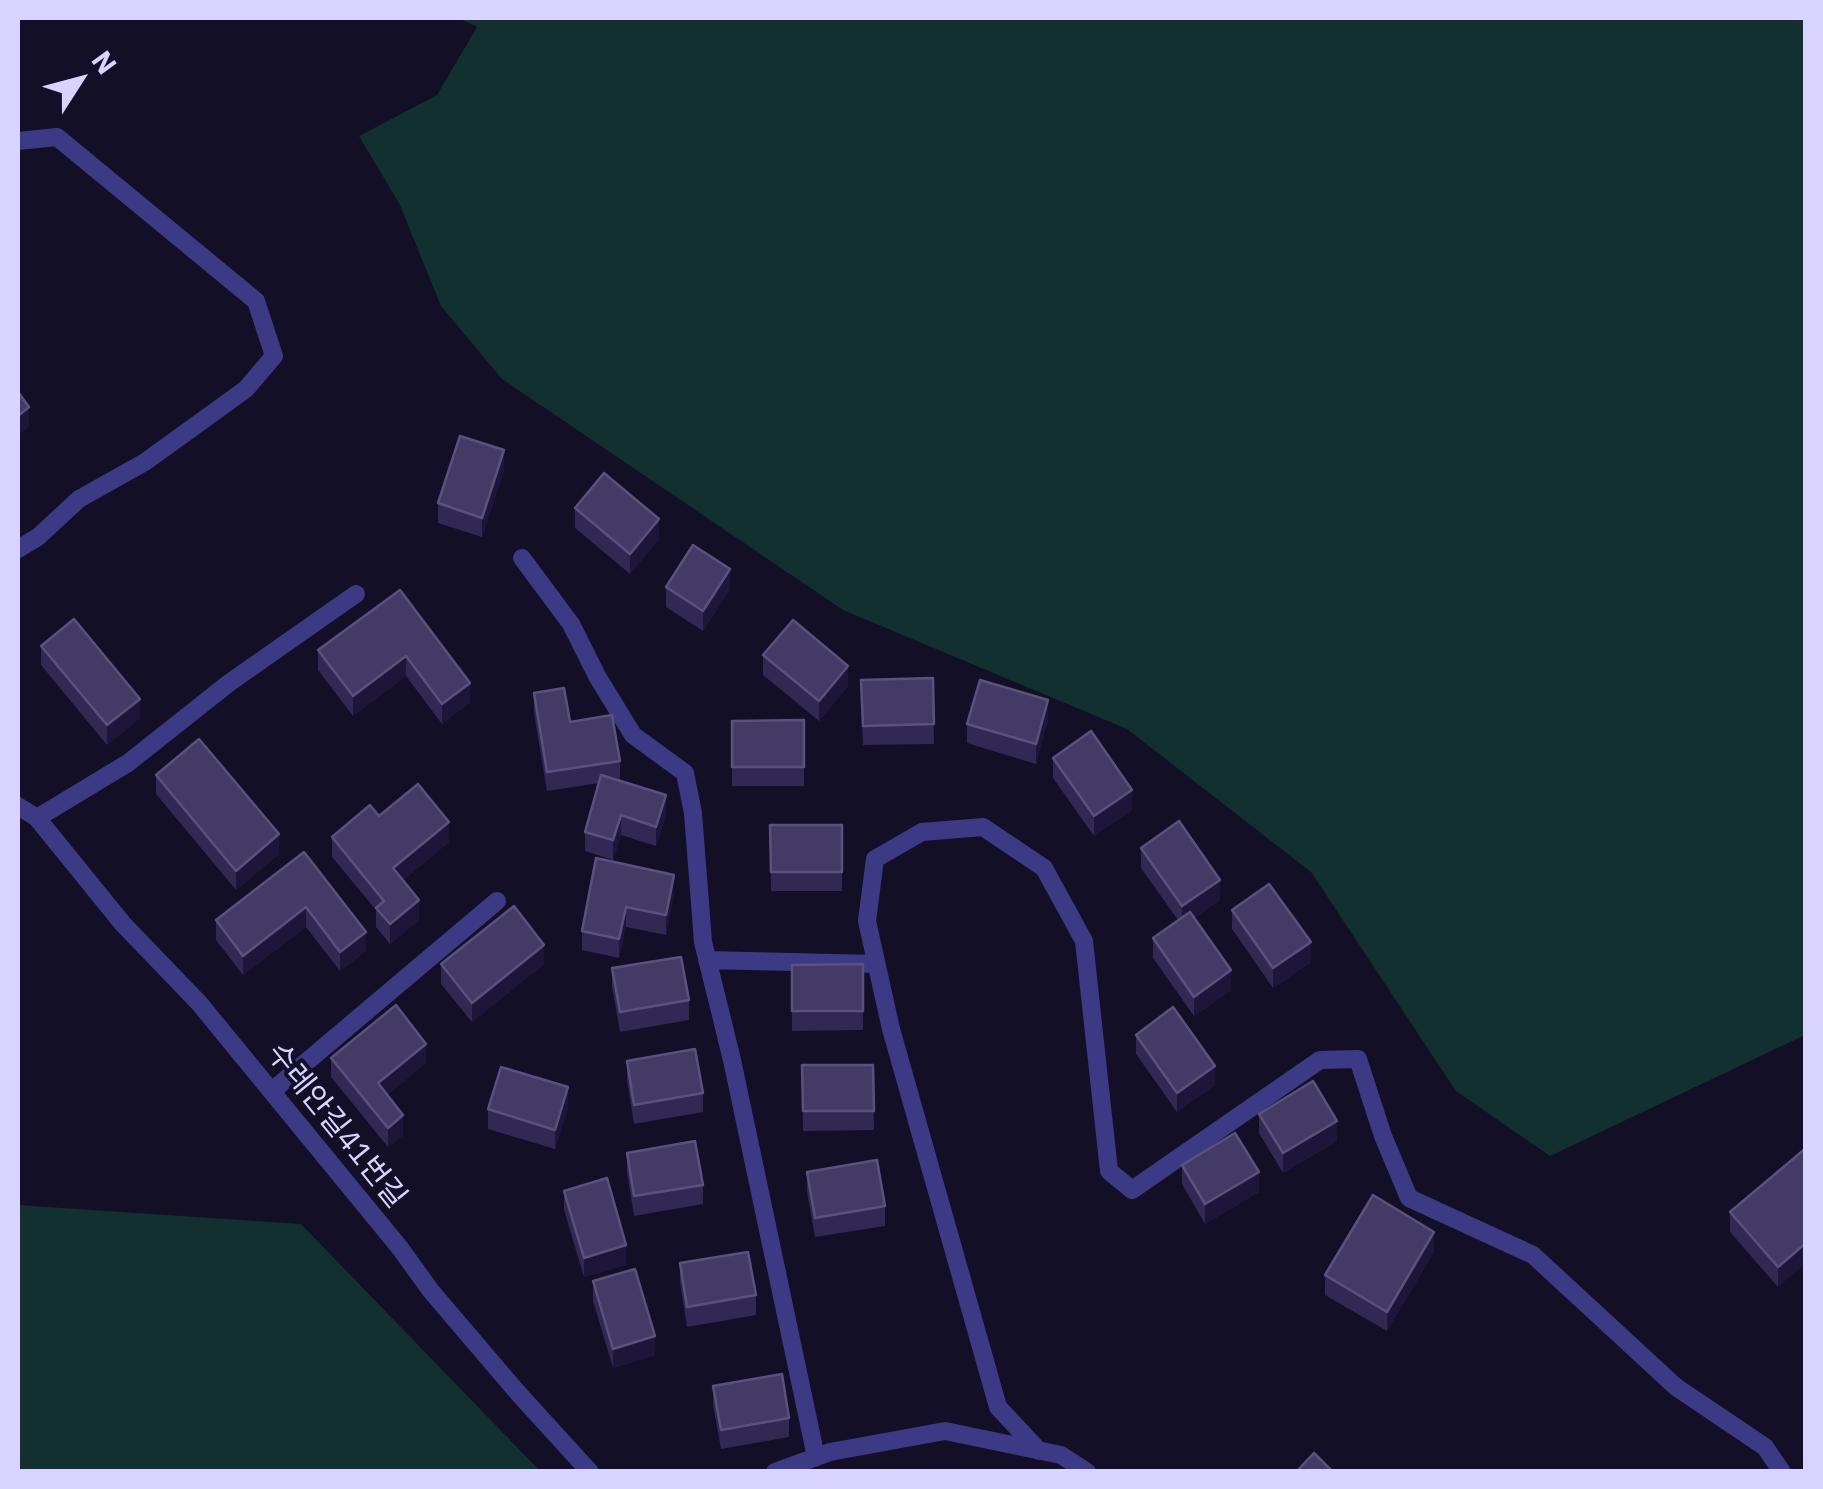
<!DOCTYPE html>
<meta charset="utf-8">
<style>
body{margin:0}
#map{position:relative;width:1823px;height:1489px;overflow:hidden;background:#130f26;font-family:"IBM Plex Sans",sans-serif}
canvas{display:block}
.frame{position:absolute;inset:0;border:20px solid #d9d4ff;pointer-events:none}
.north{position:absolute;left:30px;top:30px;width:100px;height:100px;-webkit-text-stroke:8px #130f26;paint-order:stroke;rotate:54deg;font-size:28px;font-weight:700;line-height:40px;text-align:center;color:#d9d4ff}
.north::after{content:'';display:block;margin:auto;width:35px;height:45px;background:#d9d4ff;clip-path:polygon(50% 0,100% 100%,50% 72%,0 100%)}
</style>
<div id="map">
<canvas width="1823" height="1489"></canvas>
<div class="frame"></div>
<div class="north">N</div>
</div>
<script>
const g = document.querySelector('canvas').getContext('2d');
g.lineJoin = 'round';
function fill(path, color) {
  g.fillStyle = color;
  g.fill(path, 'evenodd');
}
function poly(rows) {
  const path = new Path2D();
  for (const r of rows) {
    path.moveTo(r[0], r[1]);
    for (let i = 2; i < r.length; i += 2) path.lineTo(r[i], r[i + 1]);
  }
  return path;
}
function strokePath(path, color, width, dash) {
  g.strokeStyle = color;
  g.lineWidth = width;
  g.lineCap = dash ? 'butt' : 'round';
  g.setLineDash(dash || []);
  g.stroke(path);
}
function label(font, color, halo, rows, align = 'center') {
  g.font = font + ' "IBM Plex Sans","Noto Sans KR",sans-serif';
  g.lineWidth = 8;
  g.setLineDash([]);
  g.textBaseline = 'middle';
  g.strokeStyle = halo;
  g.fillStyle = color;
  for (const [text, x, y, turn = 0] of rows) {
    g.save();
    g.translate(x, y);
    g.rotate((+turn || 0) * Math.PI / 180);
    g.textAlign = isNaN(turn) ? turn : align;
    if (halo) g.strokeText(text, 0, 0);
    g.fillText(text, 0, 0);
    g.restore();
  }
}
const green = poly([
 [458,18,1805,18,1805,1035,1550,1156,1456,1091,1311,872,1127,729,843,610,502,379,441,306,399,203,359,136,437,95,477,27],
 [18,1205,301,1224,540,1471,18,1471]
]);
const lane = poly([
 [18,141,57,137,256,301,274,356,246,389,145,462,79,499,38,537,18,549],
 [522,558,571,624,597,676,633,735,685,773,693,813,703,942,732,1060,816,1457],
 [18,806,37,818,123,924,199,1003,400,1248,431,1291,518,1393,590,1472],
 [37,818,128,763,229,683,356,594],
 [707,960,876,964],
 [272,1091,497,901],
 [1039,1451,998,1407,891,1029,867,921,875,859,922,832,983,827,1044,868,1084,941,1109,1171,1132,1190,1320,1060,1358,1059,1383,1136,1409,1198,1533,1255,1676,1387,1765,1447,1782,1472],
 [775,1472,830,1452,945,1431,1061,1455,1087,1472]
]);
const wall = poly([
 [504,470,482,537,438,523,438,503],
 [575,508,659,539,630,574,575,528],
 [666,587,730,589,703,631,666,607],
 [400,590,470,702,442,724,406,676,353,716,318,670,318,650],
 [41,646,140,718,107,745,41,665],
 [763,655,848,686,819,721,763,675],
 [933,678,934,744,863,745,861,700],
 [534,693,620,761,620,780,618,780,666,815,656,846,621,835,613,860,585,851,585,832,599,783,547,791,534,713],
 [804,720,804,786,732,786,732,721],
 [1048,720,1036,764,967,743,967,724],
 [1053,758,1132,810,1094,836,1053,778],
 [156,775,279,854,236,890,156,794],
 [379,816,449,842,403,880,419,920,390,944,376,927,376,910,332,857,332,837],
 [770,825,842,825,842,891,771,891],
 [1141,848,1220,900,1194,918,1231,990,1194,1016,1153,958,1153,938,1178,920,1141,868],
 [304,852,366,951,340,971,306,927,243,975,216,940,216,920],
 [596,858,674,894,666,935,626,927,619,958,582,950,582,931],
 [1232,910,1311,962,1273,988,1232,929],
 [441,964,544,964,472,1022,441,984],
 [863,964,863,1030,792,1031,792,965],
 [612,968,689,1000,689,1020,620,1032,612,987],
 [1136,1035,1215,1085,1177,1112,1136,1054],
 [331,1058,426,1063,387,1095,403,1135,388,1147,331,1077],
 [627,1061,703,1093,703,1112,634,1124,627,1080],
 [802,1065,873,1065,874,1130,803,1131],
 [568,1107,555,1149,488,1129,488,1109],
 [1259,1114,1337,1141,1283,1173,1259,1133],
 [1806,1148,1778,1287,1730,1232,1730,1212],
 [627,1153,703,1185,703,1204,634,1216,627,1172],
 [1182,1165,1259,1192,1205,1224,1182,1184],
 [807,1172,885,1206,885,1226,815,1237,807,1192],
 [564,1191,626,1265,584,1277,564,1210],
 [1434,1252,1387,1331,1325,1295,1325,1275],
 [680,1263,756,1295,756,1315,687,1327,680,1282],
 [593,1281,655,1355,613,1368,593,1301],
 [713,1386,789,1418,789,1437,721,1449,713,1405]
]);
const shadedWall = poly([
 [29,407,29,427,18,435,18,416],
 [504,450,504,470,482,537,482,518],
 [659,519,659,539,630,574,630,554],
 [730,569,730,589,703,631,703,611],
 [406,656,406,676,353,716,353,696],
 [848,666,848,686,819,721,819,701],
 [470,683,470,702,442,724,442,704],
 [140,699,140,718,107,745,107,725],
 [1048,700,1048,720,1036,764,1036,744],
 [1132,790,1132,810,1094,836,1094,816],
 [666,795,666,815,656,846,656,827],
 [621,815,621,835,613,860,613,840],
 [449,822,449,842,393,888,393,868],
 [279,834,279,854,236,890,236,871],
 [674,875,674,894,666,935,666,915],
 [1220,880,1220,900,1182,926,1182,906],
 [419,900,419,920,390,944,390,924],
 [306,907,306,927,243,975,243,956],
 [626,907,626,927,619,958,619,939],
 [366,932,366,951,340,971,340,952],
 [1311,942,1311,962,1273,988,1273,968],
 [544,945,544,964,472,1022,472,1003],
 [1231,970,1231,990,1194,1016,1194,997],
 [426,1044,426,1063,378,1103,378,1083],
 [1215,1066,1215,1085,1177,1112,1177,1093],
 [568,1087,568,1107,555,1149,555,1130],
 [403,1115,403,1135,388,1147,388,1128],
 [1337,1121,1337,1141,1283,1173,1283,1153],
 [1259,1172,1259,1192,1205,1224,1205,1204],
 [1434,1232,1434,1252,1387,1331,1387,1312],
 [1806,1243,1806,1263,1778,1287,1778,1267],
 [626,1245,626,1265,584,1277,584,1258],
 [655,1336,655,1355,613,1368,613,1349]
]);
const building = poly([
 [18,392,29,407,18,416,18,392],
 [460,436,504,450,482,518,438,503,460,436],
 [604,473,659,519,630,554,575,508,604,473],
 [693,545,730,569,703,611,666,587,693,545],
 [400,590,470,683,442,704,406,656,353,696,318,650,400,590],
 [74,619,140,699,107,725,41,646,74,619],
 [793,620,848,666,819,701,763,655,793,620],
 [933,678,934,724,863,726,861,680,933,678],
 [980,680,1048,700,1036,744,967,724,980,680],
 [564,688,570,722,612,715,620,761,547,772,534,693,564,688],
 [804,720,804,767,732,767,732,721,804,720],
 [1091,731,1132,790,1094,816,1053,758,1091,731],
 [199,739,279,834,236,871,156,775,199,739],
 [601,775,666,795,656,827,621,815,613,840,585,832,601,775],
 [418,784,449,822,393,868,419,900,390,924,376,908,384,901,332,837,370,805,379,816,418,784],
 [1179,821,1220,880,1182,906,1141,848,1179,821],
 [770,825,842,825,842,872,771,872,770,825],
 [304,852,366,932,340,952,306,907,243,956,216,920,304,852],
 [596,858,674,875,666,915,626,907,619,939,582,931,596,858],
 [1269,884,1311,942,1273,968,1232,910,1269,884],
 [514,906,544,945,472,1003,441,964,514,906],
 [1190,912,1231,970,1194,997,1153,938,1190,912],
 [681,957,689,1000,620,1012,612,968,681,957],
 [863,964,863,1011,792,1011,792,965,863,964],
 [396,1005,426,1044,378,1083,403,1115,388,1128,331,1058,396,1005],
 [1173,1007,1215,1066,1177,1093,1136,1035,1173,1007],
 [695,1049,703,1093,634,1105,627,1061,695,1049],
 [802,1065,873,1065,874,1111,803,1111,802,1065],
 [501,1067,568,1087,555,1130,488,1109,501,1067],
 [1313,1081,1337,1121,1283,1153,1259,1114,1313,1081],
 [1235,1133,1259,1172,1205,1204,1182,1165,1235,1133],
 [695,1141,703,1185,634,1196,627,1153,695,1141],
 [1806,1148,1806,1243,1778,1267,1730,1212,1806,1148],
 [877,1160,885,1206,815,1218,807,1172,877,1160],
 [607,1178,626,1245,584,1258,564,1191,607,1178],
 [1373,1195,1434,1232,1387,1312,1325,1275,1373,1195],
 [748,1252,756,1295,687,1307,680,1263,748,1252],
 [635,1269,655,1336,613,1349,593,1281,635,1269],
 [782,1374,789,1418,721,1430,713,1386,782,1374],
 [1314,1453,1333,1472,1296,1472,1314,1453]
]);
const streetNames = [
 ["수레안길41번길",336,1126,51]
];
fill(green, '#12302f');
strokePath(lane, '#3d3a85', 18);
fill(wall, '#312854');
fill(shadedWall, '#1d163a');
fill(building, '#433a66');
strokePath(building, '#5a527e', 2.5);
label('30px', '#d9d4ff', '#130f26', streetNames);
</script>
